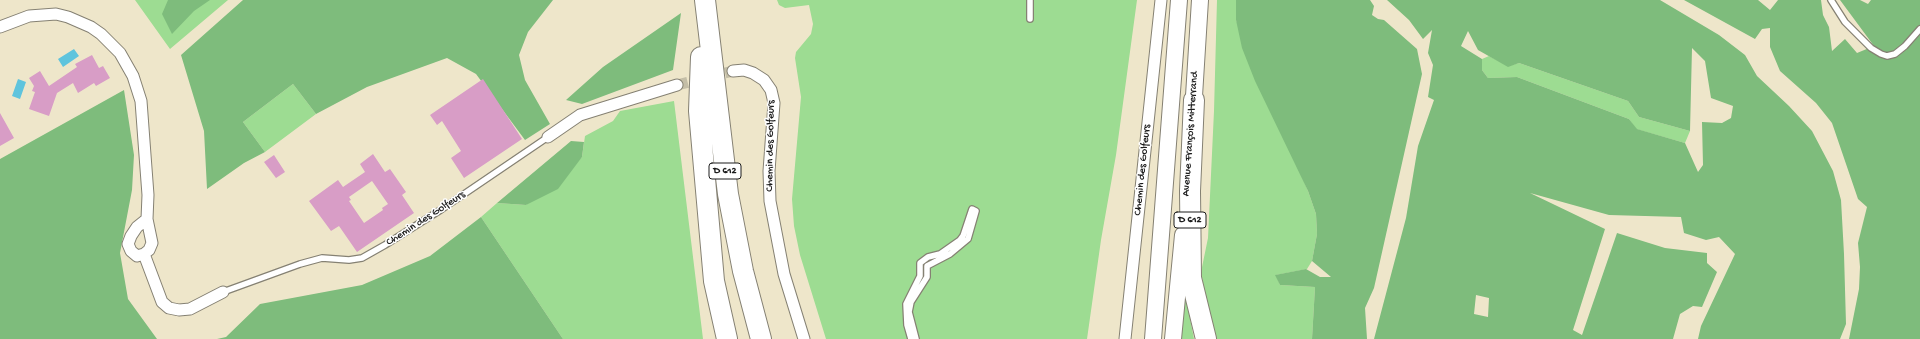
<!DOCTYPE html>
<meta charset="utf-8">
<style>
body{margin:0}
canvas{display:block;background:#eee6ca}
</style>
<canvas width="1920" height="339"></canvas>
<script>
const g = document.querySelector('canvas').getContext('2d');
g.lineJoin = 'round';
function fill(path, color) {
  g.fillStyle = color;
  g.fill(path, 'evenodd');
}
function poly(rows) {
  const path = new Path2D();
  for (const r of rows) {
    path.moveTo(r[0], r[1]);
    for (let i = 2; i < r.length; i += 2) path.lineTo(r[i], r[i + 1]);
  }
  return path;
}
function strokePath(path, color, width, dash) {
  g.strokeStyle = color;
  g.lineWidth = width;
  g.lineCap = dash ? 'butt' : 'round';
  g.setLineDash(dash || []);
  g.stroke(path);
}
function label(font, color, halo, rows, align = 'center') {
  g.font = font + ' "Gochi Hand",sans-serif';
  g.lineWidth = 3;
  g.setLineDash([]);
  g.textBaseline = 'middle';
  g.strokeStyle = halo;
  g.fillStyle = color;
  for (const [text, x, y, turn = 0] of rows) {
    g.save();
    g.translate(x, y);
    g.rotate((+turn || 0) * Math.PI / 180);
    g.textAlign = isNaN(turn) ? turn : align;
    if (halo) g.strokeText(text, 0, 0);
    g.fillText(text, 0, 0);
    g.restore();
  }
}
const green = poly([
 [135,0,228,0,170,49],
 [777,0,1137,0,1116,155,1101,240,1087,339,826,339,800,255,794,226,792,199,801,97,795,58,796,52,811,34,813,24,809,5,785,8,779,5],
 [1217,0,1236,0,1236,20,1308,191,1316,214,1317,234,1312,261,1307,269,1276,275,1280,285,1315,287,1312,339,1217,339,1208,309,1201,272,1208,238,1214,111],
 [1489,56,1508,66,1519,63,1628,101,1639,117,1690,131,1685,143,1636,129,1629,119,1517,77,1488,78,1482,70,1482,59],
 [293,84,316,114,265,152,243,122],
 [674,101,703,339,563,339,481,217,497,203,526,205,582,157,585,136,613,121,620,111],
 [1184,287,1194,339,1181,339]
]);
const forest = poly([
 [168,0,210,0,194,11,172,34,162,14],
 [243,0,553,0,528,32,519,55,525,80,550,124,525,140,476,74,447,58,367,87,316,114,293,84,243,122,265,152,244,163,207,189,204,131,181,55],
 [1236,0,1370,0,1374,6,1372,15,1378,19,1384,20,1417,49,1422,74,1374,288,1365,308,1367,339,1312,339,1315,287,1280,285,1275,275,1306,269,1320,277,1331,277,1312,261,1317,234,1316,214,1308,191,1255,81,1242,48,1236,20],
 [1387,0,1660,0,1719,35,1745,55,1757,76,1789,106,1812,131,1833,171,1841,200,1844,254,1846,324,1840,339,1698,339,1701,326,1735,254,1719,237,1706,240,1684,233,1681,217,1609,215,1530,193,1605,229,1573,330,1582,335,1617,233,1665,248,1707,253,1707,263,1717,272,1702,307,1693,306,1680,314,1673,339,1374,339,1406,218,1418,146,1434,100,1428,97,1433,65,1428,53,1432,30,1423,39,1409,20],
 [1468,31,1478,50,1508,67,1519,63,1628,101,1639,117,1690,131,1692,48,1705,61,1711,98,1733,106,1731,118,1722,123,1702,122,1703,165,1698,172,1685,143,1637,129,1629,119,1517,77,1488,78,1482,70,1482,59,1461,46],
 [1476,295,1489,298,1488,317,1474,314],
 [1684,0,1758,0,1770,10,1778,0,1821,0,1823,15,1829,27,1832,51,1845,39,1857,53,1874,46,1840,0,1860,0,1868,4,1871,0,1920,0,1920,339,1849,339,1859,289,1860,267,1858,243,1867,207,1858,199,1832,123,1816,103,1780,71,1770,47,1770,28,1762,29,1755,39],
 [681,13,673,70,582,104,566,100,603,67],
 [124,90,134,155,132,190,120,253,128,299,157,339,0,339,0,159],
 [571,141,584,142,582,157,558,189,526,205,497,203],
 [481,217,563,339,217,339,226,337,260,304,362,285,430,256]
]);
const water = poly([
 [74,49,79,56,63,67,58,59],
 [18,79,26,82,20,99,12,96]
]);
const building = poly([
 [92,55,99,68,103,66,110,78,96,86,94,83,78,93,73,83,57,93,49,116,29,109,35,92,32,91,34,86,29,78,40,71,49,86,77,67,75,64],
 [483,79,522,139,464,178,451,158,461,151,442,121,437,125,430,115],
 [0,113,14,138,0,146],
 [373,154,385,172,390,169,406,192,402,195,414,213,357,252,339,226,331,231,309,201,338,180,343,187,365,172,360,164],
 [372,181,388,204,382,208,383,210,364,223,349,201,351,200,349,197],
 [274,155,285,172,276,178,264,162]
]);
const streetTunnel = poly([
 [677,85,733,71]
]);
const lane = poly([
 [1831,0,1845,22,1871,48,1881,54,1887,56,1895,54,1905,46,1920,29],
 [1030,19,1030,0],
 [223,292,300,264,322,258,349,260,362,258,385,245,442,209,548,137],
 [911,339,907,325,906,304,920,276,920,263,928,257,940,254,960,240,963,236,972,209,976,211,968,239,950,254,927,266,927,277,911,302,909,312,916,339]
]);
const street = poly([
 [0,27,29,16,56,14,68,17,91,27,101,34,120,53,133,76,141,101,145,155,148,195,147,219,152,243,149,250,144,254,137,256,131,251,128,244,131,236,137,227,147,219],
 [733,71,744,70,753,73,764,80,771,90,774,103,769,171,770,201,784,274,804,339],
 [548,137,580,115,677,85],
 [144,254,162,302,169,308,179,310,190,309,223,292],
 [1125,339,1161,0]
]);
const secondary = poly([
 [1193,112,1200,0],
 [1153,339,1179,0],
 [1173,339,1183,235]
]);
const highway = poly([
 [705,0,728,194,743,271,761,339],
 [701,57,699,111,714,281,727,339],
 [1194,100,1190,191,1191,278,1206,339]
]);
const shields = [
 [725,171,32],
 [1190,220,32]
];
const shieldNames = [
 ["D 612",725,171],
 ["D 612",1190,220]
];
const streetNames = [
 ["Avenue François Mitterrand",1191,134,-86],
 ["Chemin des Golfeurs",771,146,-89],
 ["Chemin des Golfeurs",1143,170,-84],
 ["Chemin des Golfeurs",426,219,-33]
];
fill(green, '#9ddc92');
fill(forest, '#7ebc7c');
fill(water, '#5fc4dd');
fill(building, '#d89dc6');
strokePath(streetTunnel, '#c4bea7', 11, [11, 5.5]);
strokePath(lane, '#858173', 8);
strokePath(street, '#858173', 13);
strokePath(secondary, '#858173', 18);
strokePath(highway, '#858173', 22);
strokePath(lane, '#fff', 5.5);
strokePath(street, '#fff', 11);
strokePath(secondary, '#fff', 16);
strokePath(highway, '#fff', 20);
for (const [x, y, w] of shields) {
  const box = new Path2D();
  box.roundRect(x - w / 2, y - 8, w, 16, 3);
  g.fillStyle = '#fff';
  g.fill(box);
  strokePath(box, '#1c1c1c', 1);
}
label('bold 10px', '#1c1c1c', null, shieldNames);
label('11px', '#1c1c1c', '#fff', streetNames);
</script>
